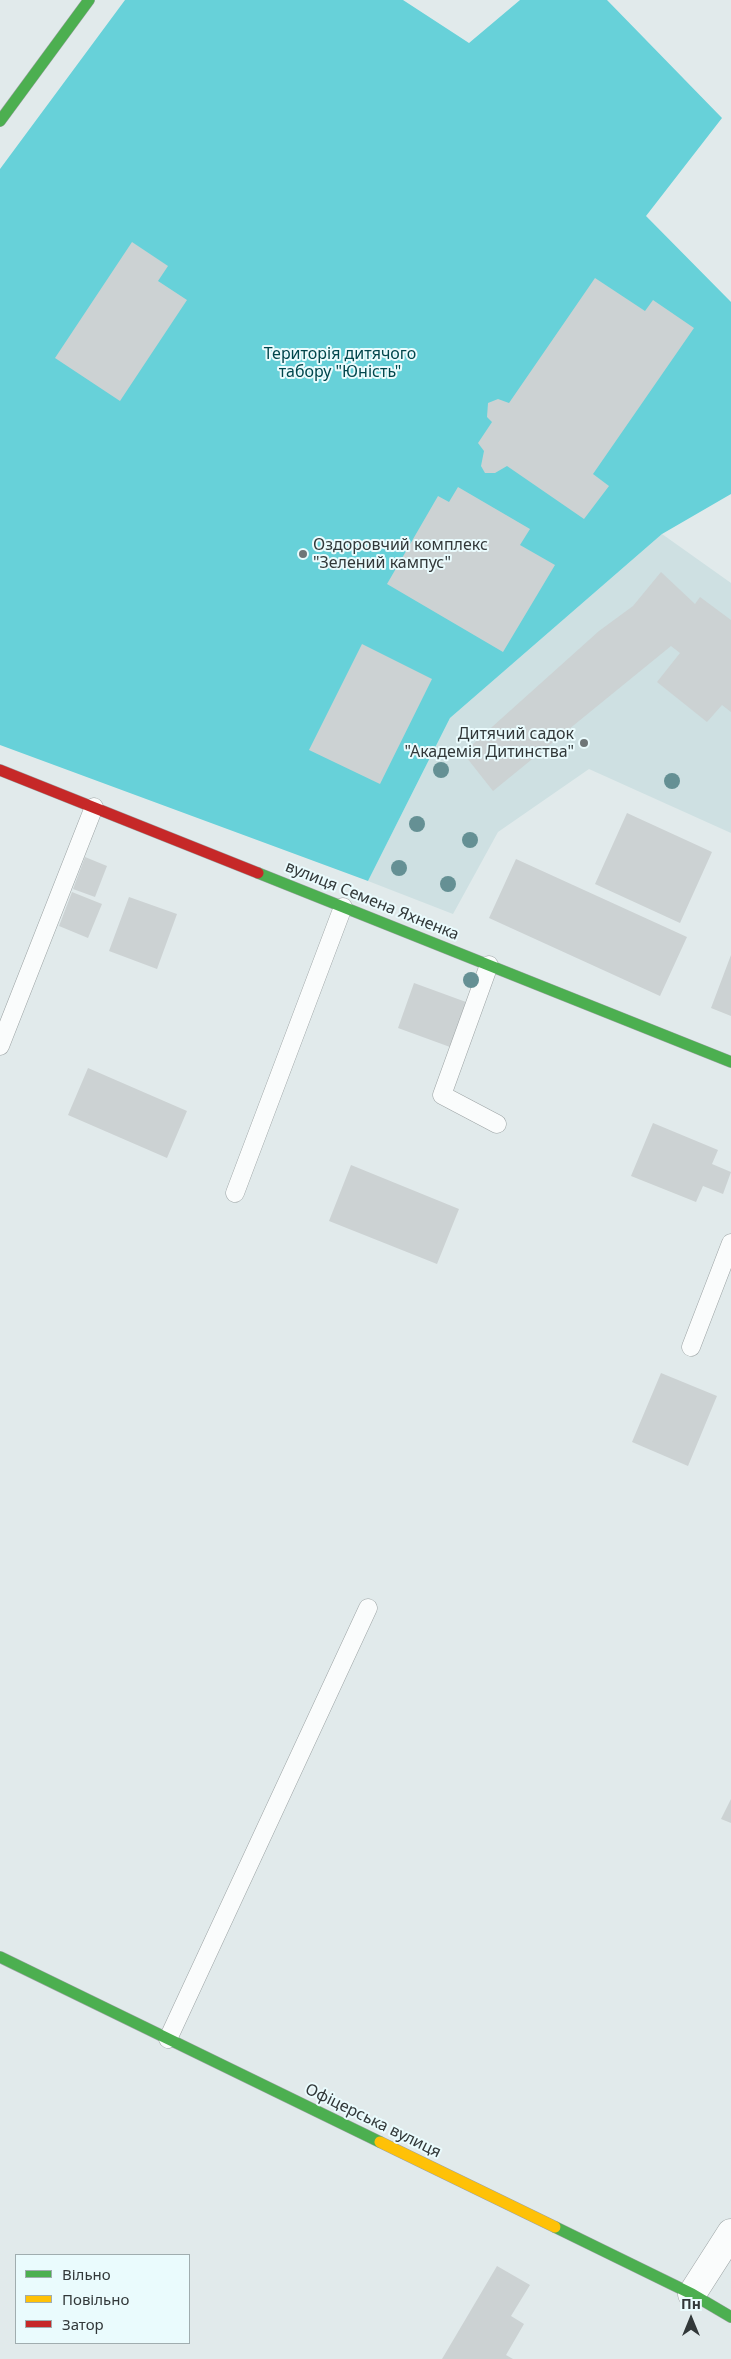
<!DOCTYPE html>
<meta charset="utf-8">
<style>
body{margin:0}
#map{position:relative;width:731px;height:2359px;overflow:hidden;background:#e1eaeb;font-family:"Noto Sans",sans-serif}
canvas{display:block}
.legend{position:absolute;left:15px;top:2254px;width:175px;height:90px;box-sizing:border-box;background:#eafbfd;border:1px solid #a0adaf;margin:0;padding:6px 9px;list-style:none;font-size:15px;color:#323839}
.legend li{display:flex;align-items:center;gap:10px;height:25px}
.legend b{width:25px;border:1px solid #a0adaf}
.north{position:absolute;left:666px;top:2294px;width:50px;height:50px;-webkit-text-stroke:4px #eafbfd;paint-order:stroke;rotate:0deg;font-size:14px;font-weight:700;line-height:20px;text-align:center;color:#323839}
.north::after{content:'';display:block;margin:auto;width:18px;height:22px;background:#323839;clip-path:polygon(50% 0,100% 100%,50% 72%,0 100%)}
</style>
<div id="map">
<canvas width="731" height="2359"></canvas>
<ul class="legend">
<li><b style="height:6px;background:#4caf50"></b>Вільно</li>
<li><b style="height:6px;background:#ffc107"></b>Повільно</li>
<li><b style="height:6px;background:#c62828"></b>Затор</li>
</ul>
<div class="north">Пн</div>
</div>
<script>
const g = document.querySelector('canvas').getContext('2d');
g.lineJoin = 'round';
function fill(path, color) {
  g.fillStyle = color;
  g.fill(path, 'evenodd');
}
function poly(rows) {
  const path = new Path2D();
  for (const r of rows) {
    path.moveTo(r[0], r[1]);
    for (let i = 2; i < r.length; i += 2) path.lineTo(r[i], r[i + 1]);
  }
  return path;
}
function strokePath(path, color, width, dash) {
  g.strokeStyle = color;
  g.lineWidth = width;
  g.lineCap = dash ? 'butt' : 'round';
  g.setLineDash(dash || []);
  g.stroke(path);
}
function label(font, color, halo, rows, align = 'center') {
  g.font = font + ' "Noto Sans",sans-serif';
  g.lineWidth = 4;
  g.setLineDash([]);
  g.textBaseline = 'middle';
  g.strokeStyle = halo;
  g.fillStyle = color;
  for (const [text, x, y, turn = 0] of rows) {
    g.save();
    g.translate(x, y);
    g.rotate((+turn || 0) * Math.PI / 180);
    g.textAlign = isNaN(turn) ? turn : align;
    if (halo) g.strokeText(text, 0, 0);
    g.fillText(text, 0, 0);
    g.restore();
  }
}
const built = poly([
 [662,534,731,583,731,833,589,769,498,832,453,914,368,881,450,718]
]);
const forest = poly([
 [125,0,403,0,469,43,520,0,607,0,722,118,646,216,731,302,731,494,662,534,450,718,368,881,0,745,0,169]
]);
const building = poly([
 [132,242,168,266,158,281,187,300,120,401,55,358],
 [595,278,645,311,653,300,694,328,593,474,609,486,584,519,507,466,495,473,485,473,481,466,484,451,478,443,492,422,487,417,488,403,498,399,509,403],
 [458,487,530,529,520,545,555,565,503,652,387,584,438,496,449,502],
 [661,572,695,604,700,597,731,620,731,712,722,705,707,722,657,682,680,653,671,646,493,791,463,753,599,631,633,606],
 [362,644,432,679,380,784,309,750],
 [627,813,712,852,680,923,595,884],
 [85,857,107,866,95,897,73,889],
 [516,859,687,937,660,996,489,918],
 [72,892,102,904,88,938,59,926],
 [129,897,177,914,157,969,109,951],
 [731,955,731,1016,711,1008],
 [414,983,466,1002,450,1047,398,1028],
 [88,1068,187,1111,167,1158,68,1115],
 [653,1123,718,1150,712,1164,731,1172,723,1194,703,1186,696,1202,631,1176],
 [351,1165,459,1209,437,1264,329,1221],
 [661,1373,717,1396,688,1466,632,1442],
 [731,1799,731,1823,721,1819],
 [497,2266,530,2285,511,2316,524,2324,506,2355,513,2359,442,2359]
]);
const lane = poly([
 [489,965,442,1095,497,1124],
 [0,1046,94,807],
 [235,1193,343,907],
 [691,1347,731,1243],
 [168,2039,368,1608]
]);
const street = poly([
 [692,2294,731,2233]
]);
const fast = poly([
 [0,121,89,0],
 [258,873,731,1062],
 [0,1957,380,2142],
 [555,2227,692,2294,731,2317]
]);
const slow = poly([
 [380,2142,555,2227]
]);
const jam = poly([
 [0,770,258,873]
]);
const trees = [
 [441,770],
 [672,781],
 [417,824],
 [470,840],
 [399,868],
 [448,884],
 [471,980]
];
const markers = [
 [303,554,5,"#6f7677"],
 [584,743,5,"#6f7677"]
];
const parkNames = [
 ["Територія дитячого",340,354],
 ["табору \"Юність\"",340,372]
];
const poiNames = [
 ["Оздоровчий комплекс",313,545],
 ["\"Зелений кампус\"",313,563],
 ["Дитячий садок",574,734,"right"],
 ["\"Академія Дитинства\"",574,752,"right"]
];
const streetNames = [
 ["вулиця Семена Яхненка",372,901,22],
 ["Офіцерська вулиця",373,2121,26]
];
fill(built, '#cee0e2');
fill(forest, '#67d1d9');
fill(building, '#ccd2d3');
strokePath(lane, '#9ca3a4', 19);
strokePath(street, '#9ca3a4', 29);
strokePath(fast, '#9ca3a4', 12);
strokePath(slow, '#9ca3a4', 12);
strokePath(jam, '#9ca3a4', 12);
strokePath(lane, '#fafcfc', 18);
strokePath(street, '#fafcfc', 28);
strokePath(fast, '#4caf50', 11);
strokePath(slow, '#ffc107', 11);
strokePath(jam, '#c62828', 11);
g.fillStyle = '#659094';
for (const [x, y] of trees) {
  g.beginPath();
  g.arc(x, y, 8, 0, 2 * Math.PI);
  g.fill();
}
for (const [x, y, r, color] of markers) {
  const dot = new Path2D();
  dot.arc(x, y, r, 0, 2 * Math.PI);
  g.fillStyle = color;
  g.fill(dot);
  strokePath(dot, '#eafbfd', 2);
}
label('16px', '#00464c', '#eafbfd', parkNames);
label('16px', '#323839', '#eafbfd', poiNames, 'left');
label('16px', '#323839', '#eafbfd', streetNames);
</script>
